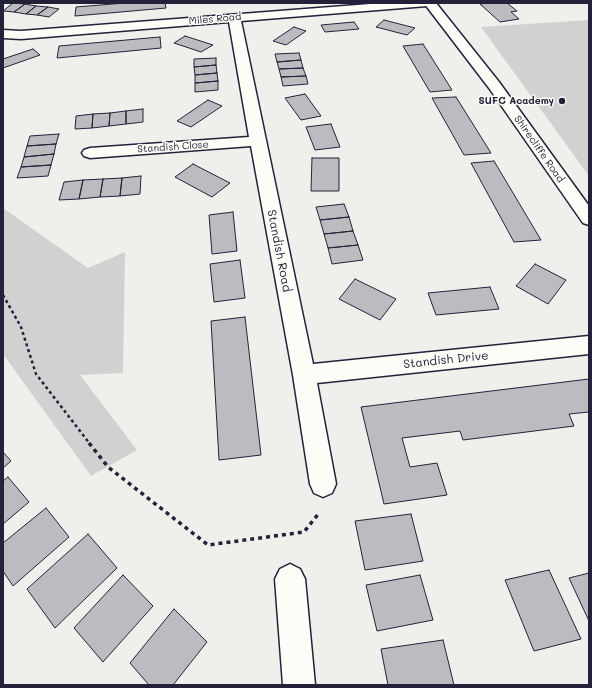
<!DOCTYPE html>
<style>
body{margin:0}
#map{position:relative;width:592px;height:688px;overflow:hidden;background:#f0efec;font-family:Mali,sans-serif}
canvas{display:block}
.frame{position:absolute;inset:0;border:4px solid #22223b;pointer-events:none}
</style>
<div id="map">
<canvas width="592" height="688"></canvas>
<div class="frame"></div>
</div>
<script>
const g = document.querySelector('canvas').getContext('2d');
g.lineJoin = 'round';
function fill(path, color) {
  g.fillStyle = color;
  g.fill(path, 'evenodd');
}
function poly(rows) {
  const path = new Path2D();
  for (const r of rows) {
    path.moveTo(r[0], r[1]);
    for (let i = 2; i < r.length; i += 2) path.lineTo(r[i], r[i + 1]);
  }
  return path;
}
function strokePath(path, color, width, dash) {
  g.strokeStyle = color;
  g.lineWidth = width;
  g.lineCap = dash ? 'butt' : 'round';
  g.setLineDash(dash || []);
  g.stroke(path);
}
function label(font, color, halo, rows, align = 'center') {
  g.font = font + ' Mali,sans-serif';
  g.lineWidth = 3;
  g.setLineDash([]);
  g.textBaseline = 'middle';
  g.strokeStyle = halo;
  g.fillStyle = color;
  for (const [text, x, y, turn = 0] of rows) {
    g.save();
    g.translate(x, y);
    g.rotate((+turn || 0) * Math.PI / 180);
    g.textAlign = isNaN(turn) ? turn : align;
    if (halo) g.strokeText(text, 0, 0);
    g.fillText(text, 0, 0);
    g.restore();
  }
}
const green = poly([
 [589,20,589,176,481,27],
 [3,208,88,268,125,252,123,373,80,375,137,450,91,476,3,354]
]);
const building = poly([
 [13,3,25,4,14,12,3,11,13,3],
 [125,3,165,3,166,8,75,16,76,7,125,3],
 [488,3,507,3,517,11,511,12,519,19,500,22,480,4,488,3],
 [25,4,36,6,26,14,14,12,25,4],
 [36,6,48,7,37,15,26,14,36,6],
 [48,7,59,9,49,17,37,15,48,7],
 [384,20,415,28,407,35,376,27,384,20],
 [354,22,359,29,325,32,321,25,354,22],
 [294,27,306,31,286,45,273,41,294,27],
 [185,36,213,45,201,52,174,43,185,36],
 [160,37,161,48,57,58,59,46,160,37],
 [423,44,452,90,430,92,403,46,423,44],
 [33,49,40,55,3,68,3,59,33,49],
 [299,53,301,60,277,62,275,54,299,53],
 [216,58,216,65,194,67,194,59,216,58],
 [301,60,303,68,279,69,277,62,301,60],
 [216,65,217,73,195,75,194,67,216,65],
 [303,68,306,76,281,77,279,69,303,68],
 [217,73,218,81,195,83,195,75,217,73],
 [306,76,308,84,283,86,281,77,306,76],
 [218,81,218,90,195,92,195,83,218,81],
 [305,94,321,116,301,120,285,98,305,94],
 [456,97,491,153,464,155,432,98,456,97],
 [208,100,222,106,191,127,177,121,208,100],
 [143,109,143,122,126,124,126,111,143,109],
 [126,111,126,124,109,126,110,113,126,111],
 [110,113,109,126,92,128,93,114,110,113],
 [93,114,92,128,75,129,76,116,93,114],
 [331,124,340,147,315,150,306,127,331,124],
 [59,134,56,144,27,146,30,136,59,134],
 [56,144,54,154,24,157,27,146,56,144],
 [54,154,51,165,21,167,24,157,54,154],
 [312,158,339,158,339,191,311,191,312,158],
 [494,161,541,240,514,242,471,163,494,161],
 [193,164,230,183,212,197,175,177,193,164],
 [51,165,48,176,17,178,21,167,51,165],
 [141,176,140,194,120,196,122,178,141,176],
 [122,178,120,196,100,197,103,179,122,178],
 [103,179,100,197,79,199,83,180,103,179],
 [83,180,79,199,59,200,64,182,83,180],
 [344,204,349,217,320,220,316,207,344,204],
 [233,212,237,251,212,254,209,215,233,212],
 [349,217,353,231,324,234,320,220,349,217],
 [353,231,358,245,328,248,324,234,353,231],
 [358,245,363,260,332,264,328,248,358,245],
 [240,260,245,298,214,302,210,264,240,260],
 [535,264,566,280,548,304,516,286,535,264],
 [355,279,396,299,380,320,339,299,355,279],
 [490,287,499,309,436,315,428,293,490,287],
 [245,317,261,455,219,460,211,321,245,317],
 [589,379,589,412,569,414,574,426,463,440,460,431,402,438,410,467,437,463,447,495,384,504,361,407,589,379],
 [3,452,11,461,3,468,3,452],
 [8,477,29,502,3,524,3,481,8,477],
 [46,508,69,537,13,586,3,571,3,543,46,508],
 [411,514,423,561,365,570,355,521,411,514],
 [88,534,117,568,55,628,27,589,88,534],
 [549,570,581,639,534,651,505,580,549,570],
 [589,573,589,621,569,578,589,573],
 [123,575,153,606,103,662,74,628,123,575],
 [420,575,433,620,377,631,366,585,420,575],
 [174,609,207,642,173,685,149,685,130,663,174,609],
 [443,640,454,685,388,685,381,649,443,640]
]);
const pathFar1 = poly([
 [3,295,21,327,36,374,90,444]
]);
const path = poly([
 [89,443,108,467,208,545,304,532,319,513]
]);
const street = poly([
 [383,3,433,3,431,5,427,6,241,21,313,364,589,336,589,354,317,383,336,484,332,493,323,497,314,493,310,484,293,375,251,146,90,158,84,156,82,153,84,150,90,148,249,137,229,22,21,39,3,38,3,30,21,31,383,3],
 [290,564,300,569,305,579,315,685,283,685,275,579,280,569,290,564]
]);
const secondary = poly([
 [424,3,436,3,499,82,589,206,589,225,583,223,489,88,424,3]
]);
const markers = [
 [562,101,4,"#22223b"]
];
const farStreetnames = [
 ["Miles Road",215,19,-5],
 ["Standish Close",173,147,-4],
 ["Shirecliffe Road",539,149,55]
];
const farPoinames = [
 ["SUFC Academy",554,101]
];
const streetNames = [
 ["Standish Road",279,251,79],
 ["Standish Drive",446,360,-6]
];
fill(green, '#d2d1d1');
fill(building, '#bcbcc0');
strokePath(building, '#22223b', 1);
strokePath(street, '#22223b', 3);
strokePath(secondary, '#22223b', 3);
strokePath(pathFar1, '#22223b', 2.5, [3, 3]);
strokePath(path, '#22223b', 3.5, [4, 4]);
fill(street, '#fdfcf7');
fill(secondary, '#fdfcf7');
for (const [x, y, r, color] of markers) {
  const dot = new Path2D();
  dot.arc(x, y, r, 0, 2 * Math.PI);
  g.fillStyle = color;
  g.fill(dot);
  strokePath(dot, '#fdfcf7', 1.5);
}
label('10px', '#22223b', '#fdfcf7', farStreetnames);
label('bold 10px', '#22223b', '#fdfcf7', farPoinames, 'right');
label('12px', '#22223b', '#fdfcf7', streetNames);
</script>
